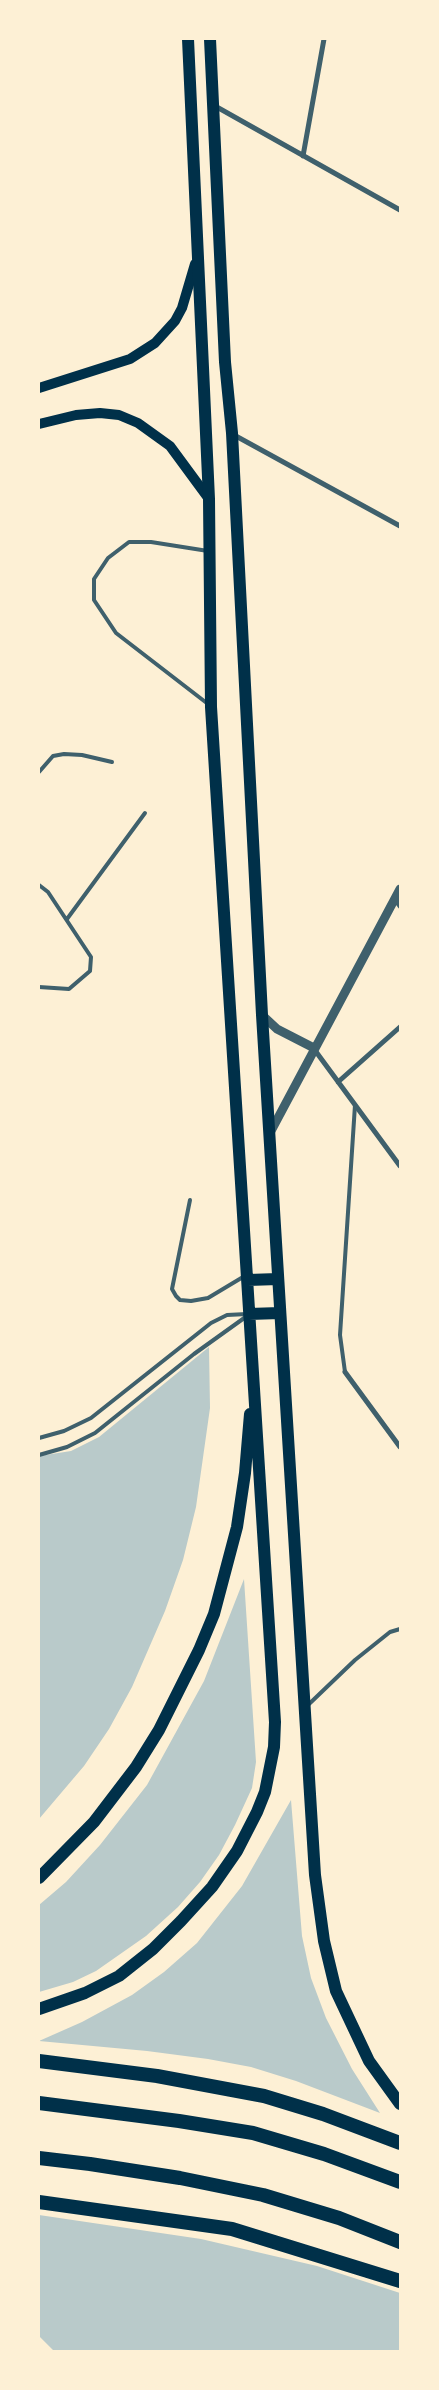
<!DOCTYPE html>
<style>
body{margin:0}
#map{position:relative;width:439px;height:2390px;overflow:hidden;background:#fdf0d5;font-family:Barlow,sans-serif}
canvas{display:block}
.frame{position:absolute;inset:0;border:40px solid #fdf0d5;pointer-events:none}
</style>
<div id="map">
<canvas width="439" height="2390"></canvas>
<div class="frame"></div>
</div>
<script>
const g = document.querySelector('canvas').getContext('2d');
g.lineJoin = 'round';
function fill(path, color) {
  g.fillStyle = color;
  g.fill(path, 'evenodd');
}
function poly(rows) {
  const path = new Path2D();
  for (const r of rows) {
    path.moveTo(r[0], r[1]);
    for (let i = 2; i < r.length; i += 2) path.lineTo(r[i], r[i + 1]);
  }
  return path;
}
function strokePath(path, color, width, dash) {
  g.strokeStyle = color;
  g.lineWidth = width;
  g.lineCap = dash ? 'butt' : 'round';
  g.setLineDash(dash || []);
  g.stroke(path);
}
const green = poly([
 [209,1347,210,1408,196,1507,183,1560,165,1611,132,1687,109,1729,84,1766,39,1819,39,1456,71,1451,99,1437],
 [244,1579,256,1762,252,1788,235,1825,219,1855,200,1882,178,1907,146,1936,96,1971,73,1982,39,1992,39,1905,66,1882,100,1845,147,1785,204,1681],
 [291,1800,302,1936,311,1978,326,2018,352,2069,380,2113,296,2081,251,2067,208,2059,147,2051,39,2041,82,2022,132,1995,164,1972,197,1943,242,1886],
 [39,2215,201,2239,317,2266,400,2293,400,2351,54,2351,39,2336]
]);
const service = poly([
 [208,704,116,633,94,600,94,579,108,558,129,542,151,542,208,551],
 [39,772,53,756,64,754,82,755,112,762],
 [39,885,48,892,91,957,90,971,69,989,39,987],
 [67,919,145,813],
 [190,1200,172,1289,176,1296,180,1300,191,1301,208,1298,243,1277],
 [345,1372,340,1335,355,1105],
 [39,1438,64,1431,91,1418,211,1323,227,1315,247,1314],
 [39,1455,67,1447,95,1433,194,1354,247,1316],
 [308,1705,355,1660,390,1632,400,1629]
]);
const minor = poly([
 [215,106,400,210],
 [303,156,324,39],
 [234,435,400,526],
 [395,899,400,906],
 [314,1049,400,1166],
 [338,1082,400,1027],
 [345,1372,400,1447]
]);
const tertiary = poly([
 [262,1015,277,1029,314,1048],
 [271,1131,400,889]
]);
const secondary = poly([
 [39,388,130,359,155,343,175,321,182,308,195,264],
 [39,424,76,415,100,413,119,415,138,423,170,446,209,499]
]);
const primary = poly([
 [210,39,225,362,232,433,262,1015,315,1875,324,1941,336,1991,369,2061,400,2104],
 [248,1280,278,1279],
 [249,1314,280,1313],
 [39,1878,94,1822,136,1767,159,1730,199,1650,214,1614,237,1527,245,1473,250,1414],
 [39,2009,85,1993,119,1976,153,1949,181,1921,212,1887,237,1851,257,1812,265,1792,274,1747,275,1722,211,707,209,499,188,39]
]);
const trunk = poly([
 [39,2061,157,2076,264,2096,323,2114,400,2143],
 [39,2103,179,2121,253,2133,324,2154,400,2182],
 [39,2158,90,2164,180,2178,263,2195,339,2218,400,2242],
 [39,2202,232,2229,400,2281]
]);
fill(green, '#b9caca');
strokePath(service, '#3f606c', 4);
strokePath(minor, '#3f606c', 5);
strokePath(tertiary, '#3f606c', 9);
strokePath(secondary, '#003049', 10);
strokePath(primary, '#003049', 12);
strokePath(trunk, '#003049', 14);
</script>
